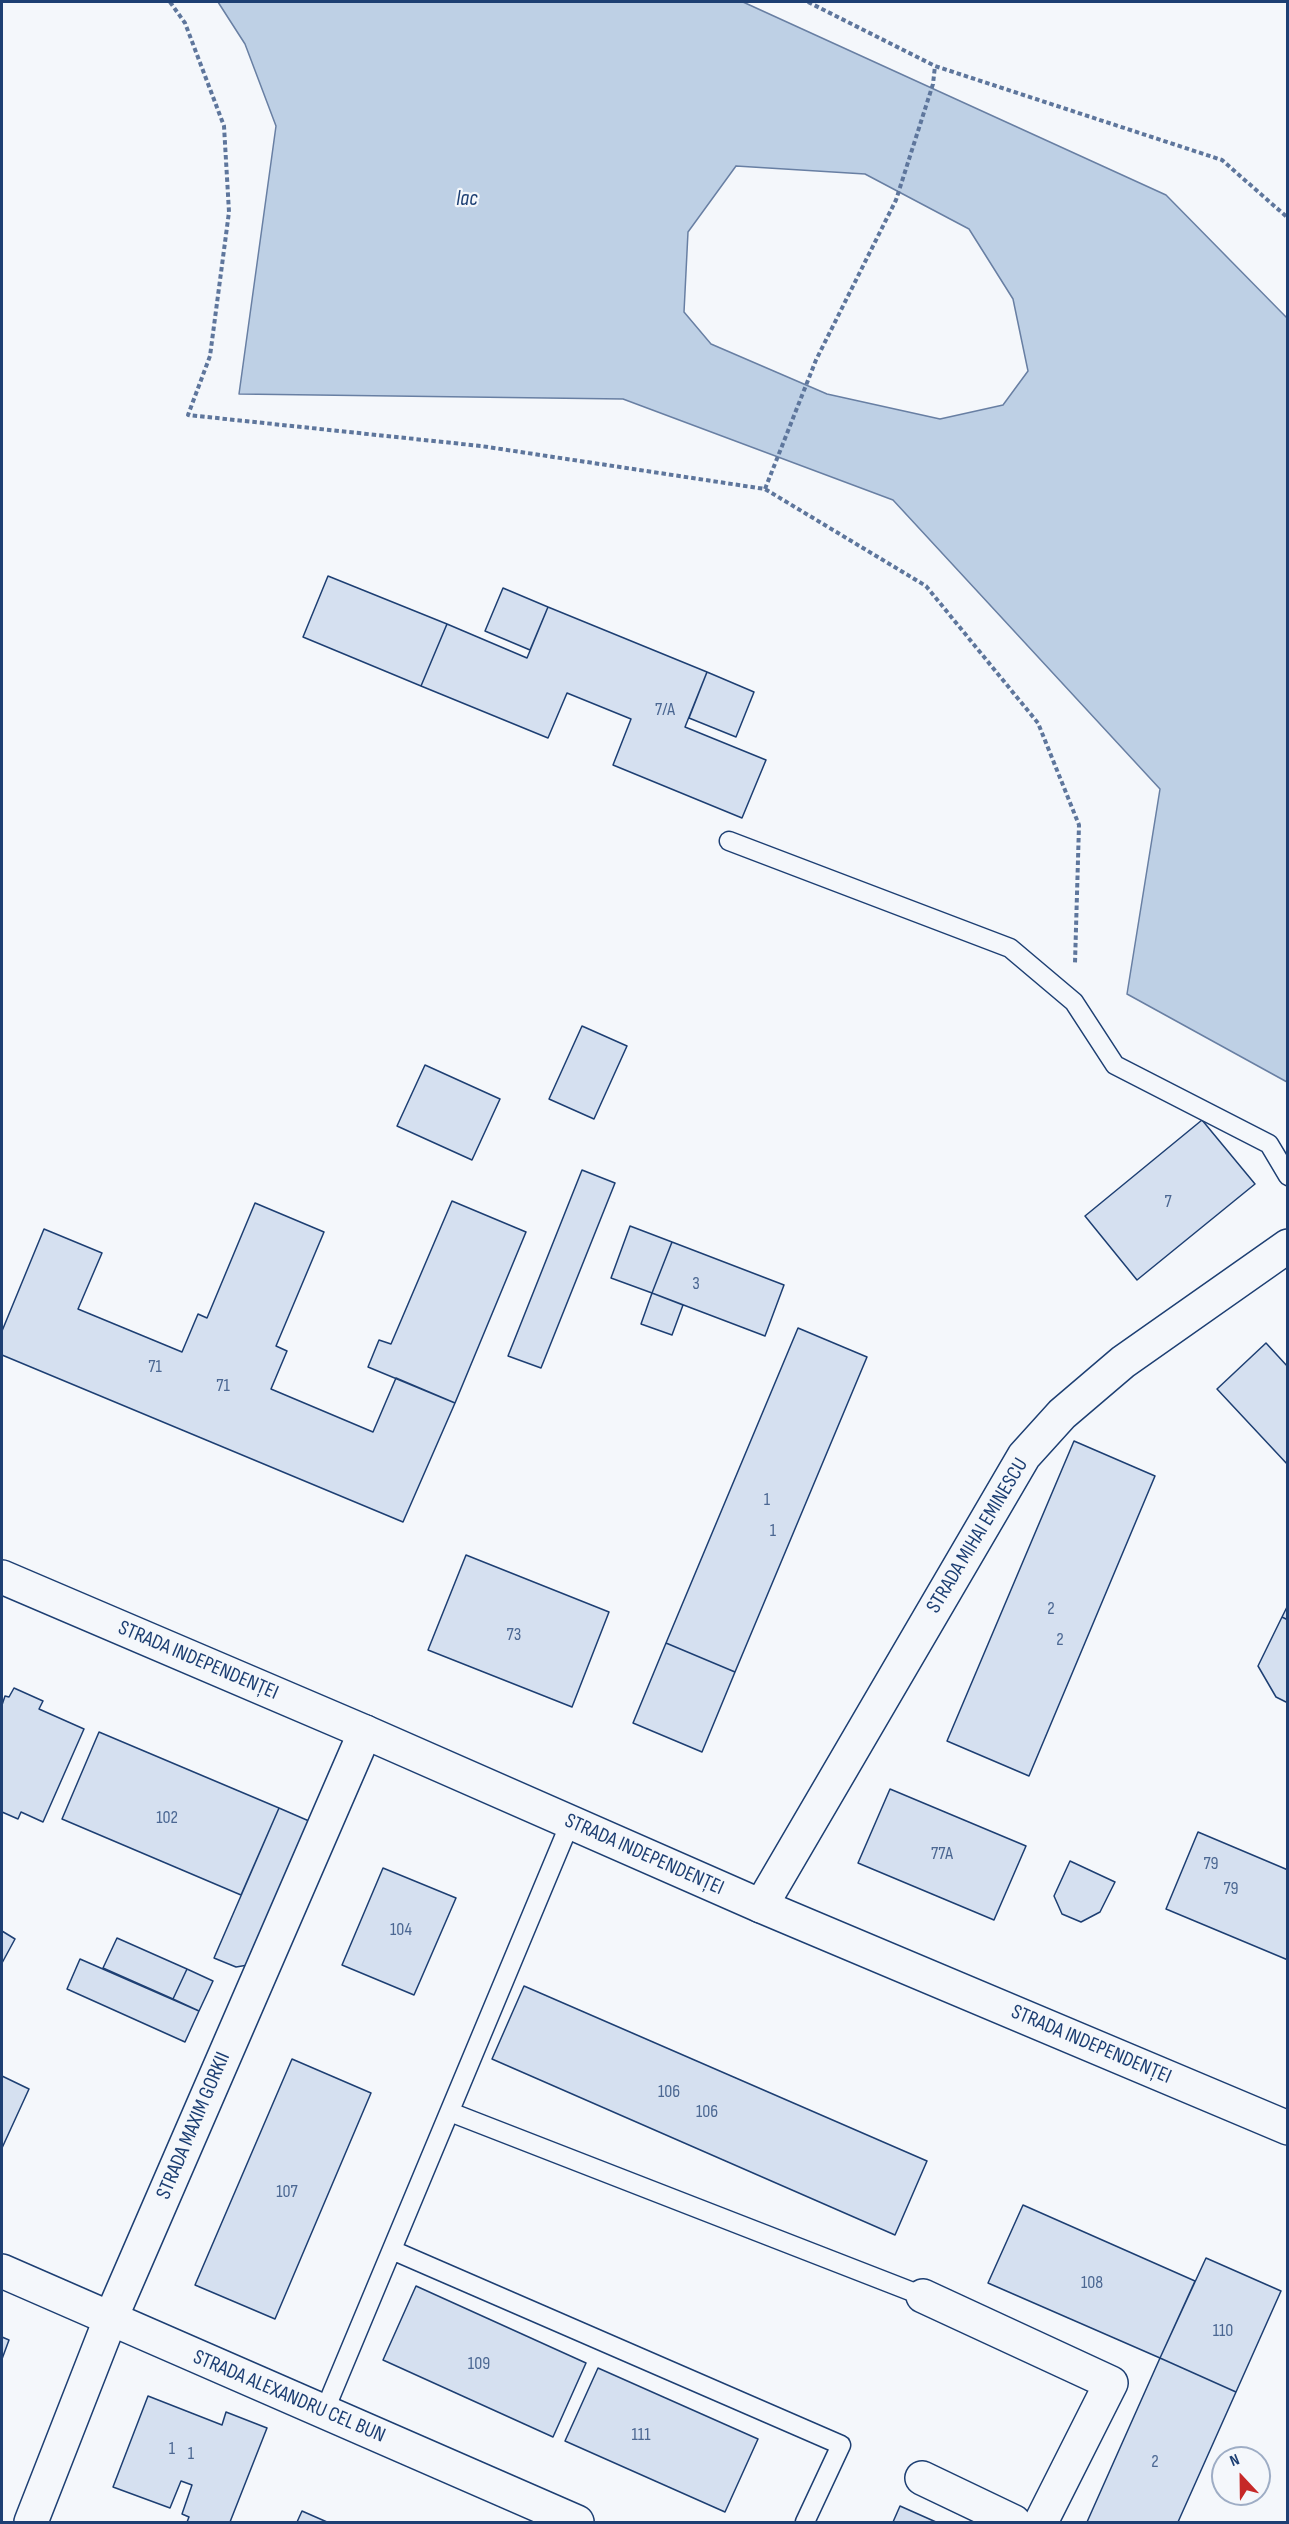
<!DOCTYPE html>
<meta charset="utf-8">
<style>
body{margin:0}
#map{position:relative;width:1289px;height:2524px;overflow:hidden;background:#f4f7fb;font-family:"Sofia Sans Condensed",sans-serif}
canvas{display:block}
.frame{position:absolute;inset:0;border:3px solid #1d3f73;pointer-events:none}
.north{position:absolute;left:1211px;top:2446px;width:60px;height:60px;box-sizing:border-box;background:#f4f7fb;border:2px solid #9eadc5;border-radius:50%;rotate:338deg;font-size:16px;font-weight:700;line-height:24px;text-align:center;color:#1d3f73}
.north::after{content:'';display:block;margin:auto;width:21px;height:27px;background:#c62828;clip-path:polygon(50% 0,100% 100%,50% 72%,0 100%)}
</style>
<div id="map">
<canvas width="1289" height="2524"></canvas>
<div class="frame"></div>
<div class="north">N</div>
</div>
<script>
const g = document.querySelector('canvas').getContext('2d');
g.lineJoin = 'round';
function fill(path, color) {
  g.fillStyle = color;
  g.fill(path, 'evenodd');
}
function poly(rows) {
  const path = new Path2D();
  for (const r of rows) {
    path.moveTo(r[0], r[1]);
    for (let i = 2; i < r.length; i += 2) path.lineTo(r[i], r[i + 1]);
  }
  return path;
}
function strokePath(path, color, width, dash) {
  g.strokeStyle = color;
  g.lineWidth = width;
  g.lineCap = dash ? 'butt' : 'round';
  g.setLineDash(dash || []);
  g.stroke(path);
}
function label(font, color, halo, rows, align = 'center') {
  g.font = font + ' "Sofia Sans Condensed",sans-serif';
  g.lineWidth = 4.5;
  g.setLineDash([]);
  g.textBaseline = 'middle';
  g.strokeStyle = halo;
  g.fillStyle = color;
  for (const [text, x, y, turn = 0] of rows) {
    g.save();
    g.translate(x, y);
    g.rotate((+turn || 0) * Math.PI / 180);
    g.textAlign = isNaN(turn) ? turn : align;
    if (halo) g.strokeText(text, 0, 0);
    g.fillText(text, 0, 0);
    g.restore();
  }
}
const water = poly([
 [218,2,743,2,1166,195,1287,318,1287,1082,1127,994,1160,789,893,500,623,399,239,394,276,126,245,44,218,2],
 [736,166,865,174,969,229,1013,299,1028,371,1003,405,940,419,827,394,711,344,684,312,688,232,736,166]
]);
const building = poly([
 [328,576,447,624,421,686,303,637,328,576],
 [503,588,548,607,530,650,485,631,503,588],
 [548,607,707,672,685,727,766,760,742,818,613,765,631,719,567,693,548,738,421,686,447,624,527,658,548,607],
 [707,672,754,692,736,737,689,718,707,672],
 [582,1026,627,1046,594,1119,549,1099,582,1026],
 [425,1065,500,1099,472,1160,397,1126,425,1065],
 [1202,1120,1255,1184,1137,1280,1085,1216,1202,1120],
 [582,1170,615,1183,541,1368,508,1356,582,1170],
 [452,1201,526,1232,455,1403,368,1367,379,1340,391,1344,452,1201],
 [255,1203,324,1232,276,1346,287,1351,271,1389,373,1432,396,1378,455,1403,403,1522,2,1355,2,1331,44,1229,102,1253,78,1309,182,1352,198,1314,207,1318,255,1203],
 [630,1226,672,1242,652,1293,611,1278,630,1226],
 [672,1242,784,1285,765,1336,652,1293,672,1242],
 [652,1293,683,1305,672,1335,641,1324,652,1293],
 [798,1328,867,1357,735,1672,666,1643,798,1328],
 [1266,1343,1288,1367,1288,1465,1217,1389,1266,1343],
 [1074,1441,1155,1476,1029,1776,947,1741,1074,1441],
 [466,1555,609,1612,572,1707,428,1650,466,1555],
 [1288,1605,1288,1620,1282,1617,1288,1605],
 [1282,1617,1288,1620,1288,1703,1276,1697,1258,1666,1282,1617],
 [666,1643,735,1672,702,1752,633,1723,666,1643],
 [14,1688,43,1701,39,1709,84,1729,43,1822,21,1812,18,1819,2,1812,2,1705,5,1696,9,1697,14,1688],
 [99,1732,279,1808,241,1895,62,1819,99,1732],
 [890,1789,1026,1846,994,1920,858,1863,890,1789],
 [279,1808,309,1821,248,1965,236,1967,214,1958,279,1808],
 [1198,1832,1288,1870,1288,1960,1166,1909,1198,1832],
 [1070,1861,1115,1882,1100,1912,1081,1922,1062,1914,1054,1896,1070,1861],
 [383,1868,456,1898,414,1995,342,1965,383,1868],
 [2,1931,15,1939,2,1963,2,1931],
 [117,1938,187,1969,173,1999,103,1968,117,1938],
 [80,1959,199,2011,185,2042,67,1989,80,1959],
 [187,1969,213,1981,199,2011,173,1999,187,1969],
 [524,1986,927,2161,895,2235,492,2059,524,1986],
 [292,2059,371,2093,275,2319,195,2285,292,2059],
 [2,2076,29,2089,2,2148,2,2076],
 [1023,2205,1195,2281,1160,2358,988,2283,1023,2205],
 [1206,2258,1281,2291,1236,2392,1160,2358,1206,2258],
 [416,2286,586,2363,553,2437,383,2360,416,2286],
 [2,2337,9,2340,2,2359,2,2337],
 [1160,2358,1236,2392,1178,2522,1087,2522,1160,2358],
 [598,2368,758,2439,725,2512,565,2441,598,2368],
 [148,2396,222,2425,226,2412,267,2428,230,2522,187,2522,189,2517,182,2514,192,2485,181,2481,170,2508,113,2487,148,2396],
 [900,2506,936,2522,893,2522,900,2506],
 [302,2511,327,2522,297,2522,302,2511]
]);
const path = poly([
 [170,2,185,23,224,126,229,212,210,356,188,415,481,446,765,489,926,586,1038,723,1079,825,1075,963],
 [808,2,935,66,1222,160,1288,218],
 [765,489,816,360,896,200,933,84,935,66]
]);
const service = poly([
 [729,841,1010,948,1074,1002,1115,1065,1269,1144,1288,1176],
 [450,2112,923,2296],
 [392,2250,841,2445,805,2522],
 [324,2412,570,1823]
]);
const minor = poly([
 [2,2271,577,2522],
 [923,2296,1111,2383,1041,2522],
 [922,2478,1014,2522]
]);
const tertiary = poly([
 [761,1906,1024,1456,1062,1414,1123,1362,1288,1246],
 [31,2522,110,2320,365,1732]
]);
const secondary = poly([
 [2,1577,365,1732,761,1906,1288,2128]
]);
const numberNames = [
 ["7/A",665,710],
 ["7",1168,1202],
 ["3",696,1284],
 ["71",155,1367],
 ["71",223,1386],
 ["1",767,1500],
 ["1",773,1531],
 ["2",1051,1609],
 ["73",514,1635],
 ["2",1060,1640],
 ["102",167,1818],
 ["77A",942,1854],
 ["79",1211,1864],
 ["79",1231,1889],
 ["104",401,1930],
 ["106",669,2092],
 ["106",707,2112],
 ["107",287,2192],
 ["108",1092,2283],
 ["110",1223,2331],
 ["109",479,2364],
 ["111",641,2435],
 ["1",172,2449],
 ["1",191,2454],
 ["2",1155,2462]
];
const streetNames = [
 ["STRADA MIHAI EMINESCU",978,1536,-59],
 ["STRADA INDEPENDENȚEI",198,1661,23],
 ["STRADA INDEPENDENȚEI",644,1855,24],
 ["STRADA INDEPENDENȚEI",1091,2045,23],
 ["STRADA MAXIM GORKII",194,2126,-67],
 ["STRADA ALEXANDRU CEL BUN",289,2397,23]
];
const waterNames = [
 ["lac",467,199]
];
fill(water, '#bed0e5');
strokePath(water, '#687fa3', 1.5);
fill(building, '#d5e0f0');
strokePath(building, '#1d3f73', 1.5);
strokePath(service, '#1d3f73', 21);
strokePath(minor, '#1d3f73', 36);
strokePath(tertiary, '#1d3f73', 36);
strokePath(secondary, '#1d3f73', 36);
strokePath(path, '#5e769c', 4, [4.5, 3]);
strokePath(service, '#f4f7fb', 18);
strokePath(minor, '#f4f7fb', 33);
strokePath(tertiary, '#f4f7fb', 33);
strokePath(secondary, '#f4f7fb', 33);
label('18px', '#4b6792', null, numberNames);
label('21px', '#1d3f73', '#f4f7fb', streetNames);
label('italic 22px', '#1d3f73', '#f4f7fb', waterNames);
</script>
